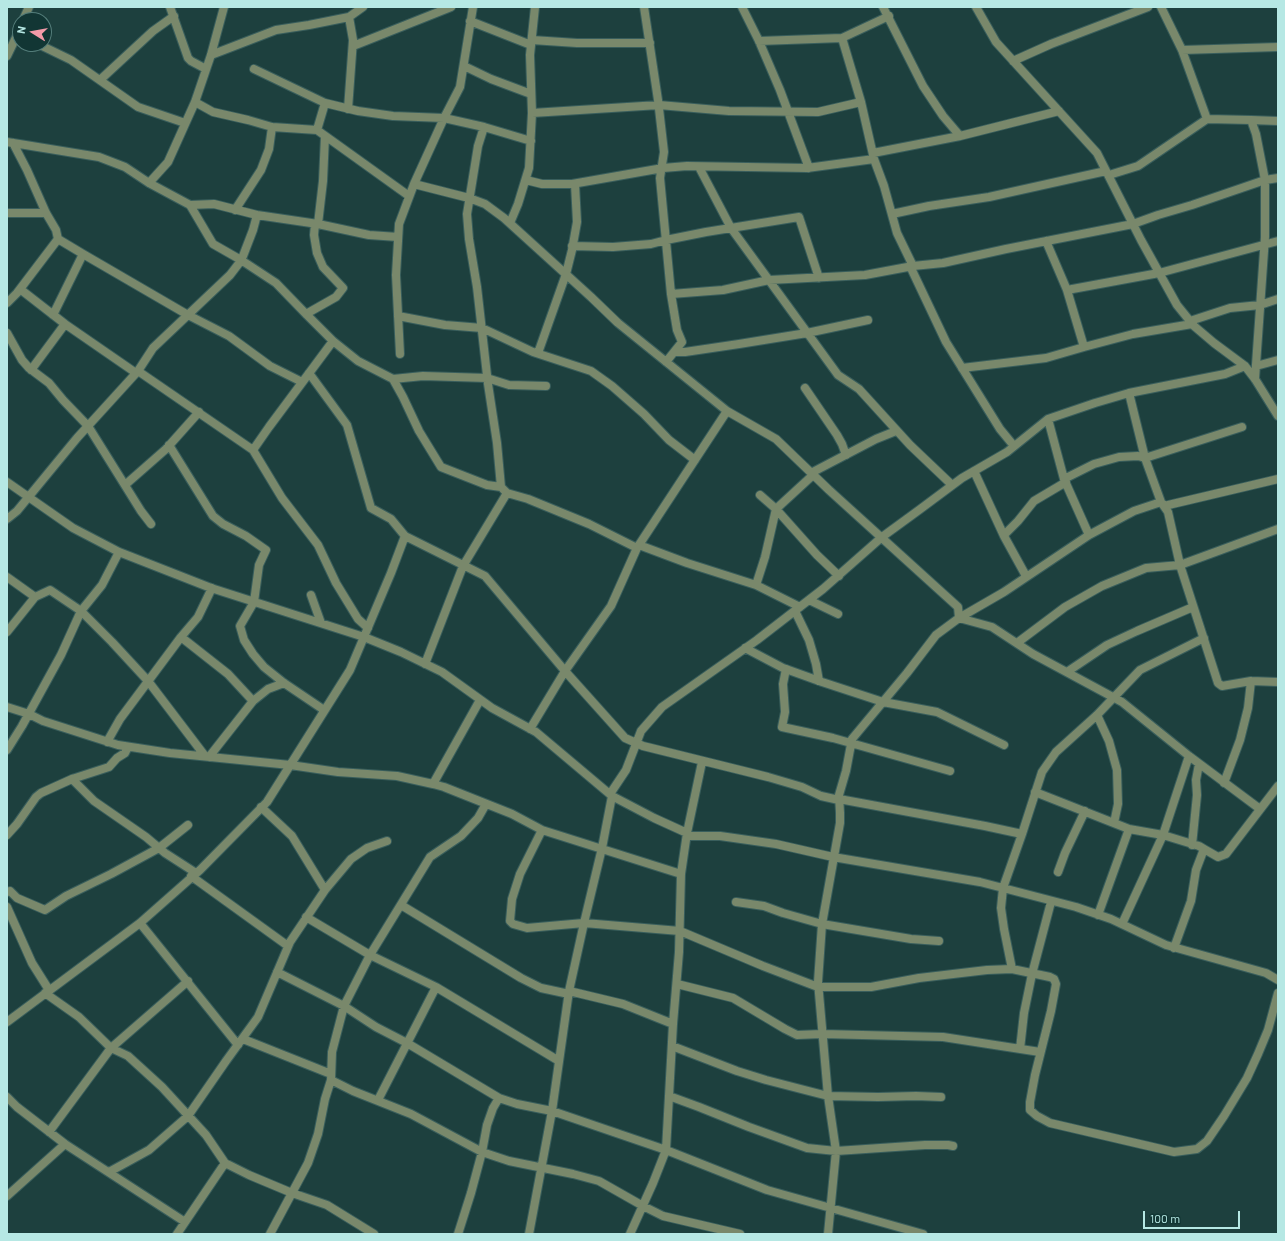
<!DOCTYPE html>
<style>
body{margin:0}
#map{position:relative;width:1285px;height:1241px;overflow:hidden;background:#1d403e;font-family:Barlow,sans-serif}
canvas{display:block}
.frame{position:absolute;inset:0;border:8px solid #b6e8e4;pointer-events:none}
.north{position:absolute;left:12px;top:12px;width:40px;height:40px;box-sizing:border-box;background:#123634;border:1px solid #547d7a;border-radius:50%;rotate:281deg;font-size:11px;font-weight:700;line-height:16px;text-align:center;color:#b6e8e4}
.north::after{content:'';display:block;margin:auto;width:14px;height:18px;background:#f39aa8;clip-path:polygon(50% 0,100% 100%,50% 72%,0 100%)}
.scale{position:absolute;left:1143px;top:1211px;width:97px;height:18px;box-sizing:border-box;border:2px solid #b6e8e4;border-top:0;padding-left:5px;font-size:12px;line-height:14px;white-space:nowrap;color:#b6e8e4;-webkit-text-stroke:3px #123634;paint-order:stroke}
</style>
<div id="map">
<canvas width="1285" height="1241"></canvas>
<div class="frame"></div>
<div class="north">N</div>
<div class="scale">100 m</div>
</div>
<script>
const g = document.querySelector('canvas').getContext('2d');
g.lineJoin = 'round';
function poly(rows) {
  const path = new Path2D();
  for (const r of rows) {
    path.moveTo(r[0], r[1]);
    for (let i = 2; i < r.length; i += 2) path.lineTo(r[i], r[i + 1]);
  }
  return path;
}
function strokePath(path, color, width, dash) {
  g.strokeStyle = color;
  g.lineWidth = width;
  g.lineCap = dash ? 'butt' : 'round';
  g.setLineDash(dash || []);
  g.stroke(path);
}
const minor = poly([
 [170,7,188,58,191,61,206,69],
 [644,7,658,100,664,152,660,178,671,294,677,330,682,342,666,362],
 [742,7,759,41,780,90,809,168],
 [883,7,923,86,943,116,960,136],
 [976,7,996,42,1097,153,1141,240,1177,305,1194,326,1214,343,1245,366,1255,379,1278,416],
 [1161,7,1182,50,1207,119],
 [23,20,29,7],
 [470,21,531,45],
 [842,38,861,102,874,159,884,186,897,233,913,266],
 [532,40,577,43,650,43],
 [759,41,842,38,889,16],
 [38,44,71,60,138,107,185,123],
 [353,46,451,7],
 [1182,50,1278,47],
 [211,55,276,30,309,25,349,17,363,7],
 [7,56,20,29],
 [1013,61,1051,44,1148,7],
 [464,66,491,79,531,94],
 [254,69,325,103,358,111,393,116,444,118,460,87,473,7],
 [100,80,153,31,174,16],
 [195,102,213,112,248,120,272,127,317,130,409,196],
 [348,109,353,40,349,17],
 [532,113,659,105,729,111,818,112,861,102],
 [1251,120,1278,121],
 [484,127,531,141],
 [317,130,325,103],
 [7,142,99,157,125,167,149,183,190,205,213,244,241,260,276,283,306,314,333,341,358,361,393,379,423,376,487,378,509,385,546,386],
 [13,143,27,170,46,213,56,230,58,239,83,254,188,315,229,336,270,366,302,382],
 [873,153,960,136,1059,111],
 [699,167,731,228,838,375,859,389,910,445,952,485],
 [1109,175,1138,166,1207,119,1251,120,1256,134,1265,180,1265,237,1255,379],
 [526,180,542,184,572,184,663,168,687,166,807,168,874,159],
 [149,183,168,162,195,102,211,55,224,7],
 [414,184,469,198,485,204,504,218,591,297,618,323,727,411,776,439,829,490,958,607,959,618,1004,592,1089,535,1134,511,1161,502],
 [190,205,214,204,257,215,318,224,369,235,398,237],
 [235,210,261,170,269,149,272,127],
 [7,213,46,213],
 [892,214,929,206,989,197,1106,171],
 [510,223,518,204,529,168,532,113,530,55,535,7],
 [318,224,323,181,325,136],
 [1046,241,1067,290,1084,347,1133,334,1192,324],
 [572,246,613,247,651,244,666,240,706,232,799,217,819,278],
 [910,266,946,342,1000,429,1014,446],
 [20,289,65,324,136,373],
 [1067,290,1159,273,1278,241],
 [671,294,723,290,769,280,865,275,913,266,943,263,1006,249,1133,224,1158,215,1192,205,1265,180,1278,178],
 [7,303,17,293,58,239],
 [306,314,336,297,343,288,323,267,317,253,314,235,315,224],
 [53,315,83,254],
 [398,316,445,325,482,328,533,352,591,371,612,386,644,414,669,440,695,460],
 [1190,321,1230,308,1260,305,1278,299],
 [7,333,22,360,29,368,49,383,63,400,88,426,141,511,151,524],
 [333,341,269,427,253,450,282,498,318,545,336,583,358,619,368,628],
 [675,352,685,352,739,344,807,333,868,320],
 [538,353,566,274,572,250,577,222,575,184],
 [400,354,396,275,399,224,414,184,444,118,484,127,478,146,467,214,469,239,477,287,488,384,497,443,501,487,507,493,528,499,589,524,637,548],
 [1256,366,1278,360],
 [962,368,1046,358,1084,347],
 [31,370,65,324],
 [138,371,253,450],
 [393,379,403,397,419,431,441,467,487,485,501,487],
 [805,388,837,435,842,444,846,455],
 [1129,393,1145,458,1161,502,1168,512,1180,565,1218,683,1222,686,1251,681,1278,682],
 [1048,419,1064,479,1089,535],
 [169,445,213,516,223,524,246,536,266,550,259,565,254,602,240,626,244,640,253,654,264,667,284,683,324,710],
 [974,471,1004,536,1026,576],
 [811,473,876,439,896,431],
 [1064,479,1094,464,1119,457,1138,456,1145,458,1242,427],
 [7,482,73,528,119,552,211,588,364,637,401,652,442,672,492,708,536,732,612,796,654,818,687,833],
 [125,485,166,449,199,412],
 [760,495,776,509,817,555,839,576],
 [1164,506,1278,479],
 [7,519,17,511,77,438,138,371,153,348,230,275,240,262,243,256,253,230,257,215],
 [1004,535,1018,521,1034,501,1066,482],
 [405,536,485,576,565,671,625,738,643,746,768,777,802,787,821,796,839,800],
 [639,545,687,563,756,585,800,607],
 [7,577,35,597],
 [756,585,765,557,776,509,813,475],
 [311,595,321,623],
 [809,600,838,614],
 [795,611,809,640,816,664,819,681],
 [7,632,35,597,50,590,81,611,112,642,148,681,205,756],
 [181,637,228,674,253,701],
 [1017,643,1065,607,1102,586,1146,568,1180,565,1278,529],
 [745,648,783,668,822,682,883,702,937,712,1004,745],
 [425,664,463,566,507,493],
 [786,669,783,684,785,712,782,727,833,738,950,771],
 [1067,672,1107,645,1137,631,1193,607],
 [7,707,29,714,43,721,118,745,170,753,290,765,338,772,397,776,433,784,444,787,512,814,542,830,681,874],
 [1097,715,1109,741,1117,770,1118,804,1114,823],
 [530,729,565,671,611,606,637,548,727,411],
 [107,742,120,719,181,637,198,617,212,588],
 [7,750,22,726,61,655,81,611,102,585,119,552],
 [209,757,253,701,268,689,284,683],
 [72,779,94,801,146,837,165,853,196,873],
 [1224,783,1240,740,1248,708,1251,681],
 [433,784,480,700],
 [1035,792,1129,829,1163,835,1199,846,1204,849],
 [610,794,626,770,641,731,662,707,757,640,823,589,882,537,919,510,962,478,1007,452,1048,419,1095,403,1129,393,1225,374,1245,366],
 [839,799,985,826,1022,834],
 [542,830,520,874,512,899,510,921,513,924,527,928,584,923,680,931,763,966,818,987,871,987,919,978,987,970,1012,969,1050,977,1054,979,1056,984,1051,1011,1035,1075,1030,1102,1030,1110,1037,1116,1050,1123,1174,1152,1197,1149,1207,1141,1224,1116,1247,1078,1258,1054,1268,1030,1278,993],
 [7,835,17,824,36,797,41,793,72,779,109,767,117,758,125,753,128,747],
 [687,836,720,836,776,844,833,857,980,882,1076,907,1111,919,1166,945,1266,973,1278,980],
 [1192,845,1197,795,1196,780,1199,764],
 [1058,872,1065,853,1085,811],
 [191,876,288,946],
 [325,890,351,859,367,848,387,841],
 [7,892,10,891,17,898,45,910,66,896,111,874,159,848,188,825],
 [736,902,764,906,783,913,822,924,911,939,939,941],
 [401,905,521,978,541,988,569,994],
 [7,907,32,963,49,990],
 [1098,915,1129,829],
 [306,917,370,955,436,987,559,1061],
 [140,923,238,1045],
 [1122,924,1163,835,1189,756],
 [1174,948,1191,901,1196,870,1204,849,1218,857,1226,854,1278,786],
 [1012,969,1004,929,1001,908,1003,888,1022,834,1042,772,1056,752,1097,715,1140,670,1204,638],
 [277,972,344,1006,376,1027,407,1043,499,1098,517,1104,552,1111,666,1150,767,1190,923,1234],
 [677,984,733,998,785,1029,797,1035,822,1034,943,1037,1040,1052],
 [569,991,623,1004,673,1024],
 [45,993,79,1017,111,1048,128,1056,162,1087,206,1135,225,1163,249,1175,292,1193,327,1205,374,1234],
 [7,1022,140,923,200,870,267,802,350,670,391,573,405,536,391,519,371,508,347,425,309,373],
 [243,1039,331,1074],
 [672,1046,737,1071,766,1080,828,1096,878,1097,916,1096,941,1097],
 [1020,1049,1024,1013,1032,974,1051,902],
 [331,1080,353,1091,411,1114,482,1152,509,1161,573,1174,599,1181,643,1206,663,1216,740,1234],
 [669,1096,699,1107,749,1127,807,1148,836,1151,925,1145,948,1145,953,1146],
 [7,1097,17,1107,65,1144,185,1222],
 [378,1100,436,987],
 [49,1132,111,1048,188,981],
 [109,1172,149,1150,188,1116,226,1061,258,1017,290,942,325,890,292,836,261,807],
 [7,1196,65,1144],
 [177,1234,225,1163],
 [270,1234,308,1163,318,1134,325,1099,331,1080,332,1052,344,1006,370,955,430,857,461,836,478,818,486,804],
 [458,1234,471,1193,482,1152,487,1125,493,1108,499,1098],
 [529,1234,552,1111,569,991,584,923,602,848,612,796],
 [630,1234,653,1183,666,1150,673,1024,679,952,681,874,687,833,702,762],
 [828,1234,836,1151,828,1096,818,982,822,924,840,823,840,813,839,795,846,771,852,739,907,673,936,635,959,618,992,627,1033,654,1122,702,1189,756,1260,809]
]);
strokePath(minor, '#395e5c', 10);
strokePath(minor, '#79886b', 8);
</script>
